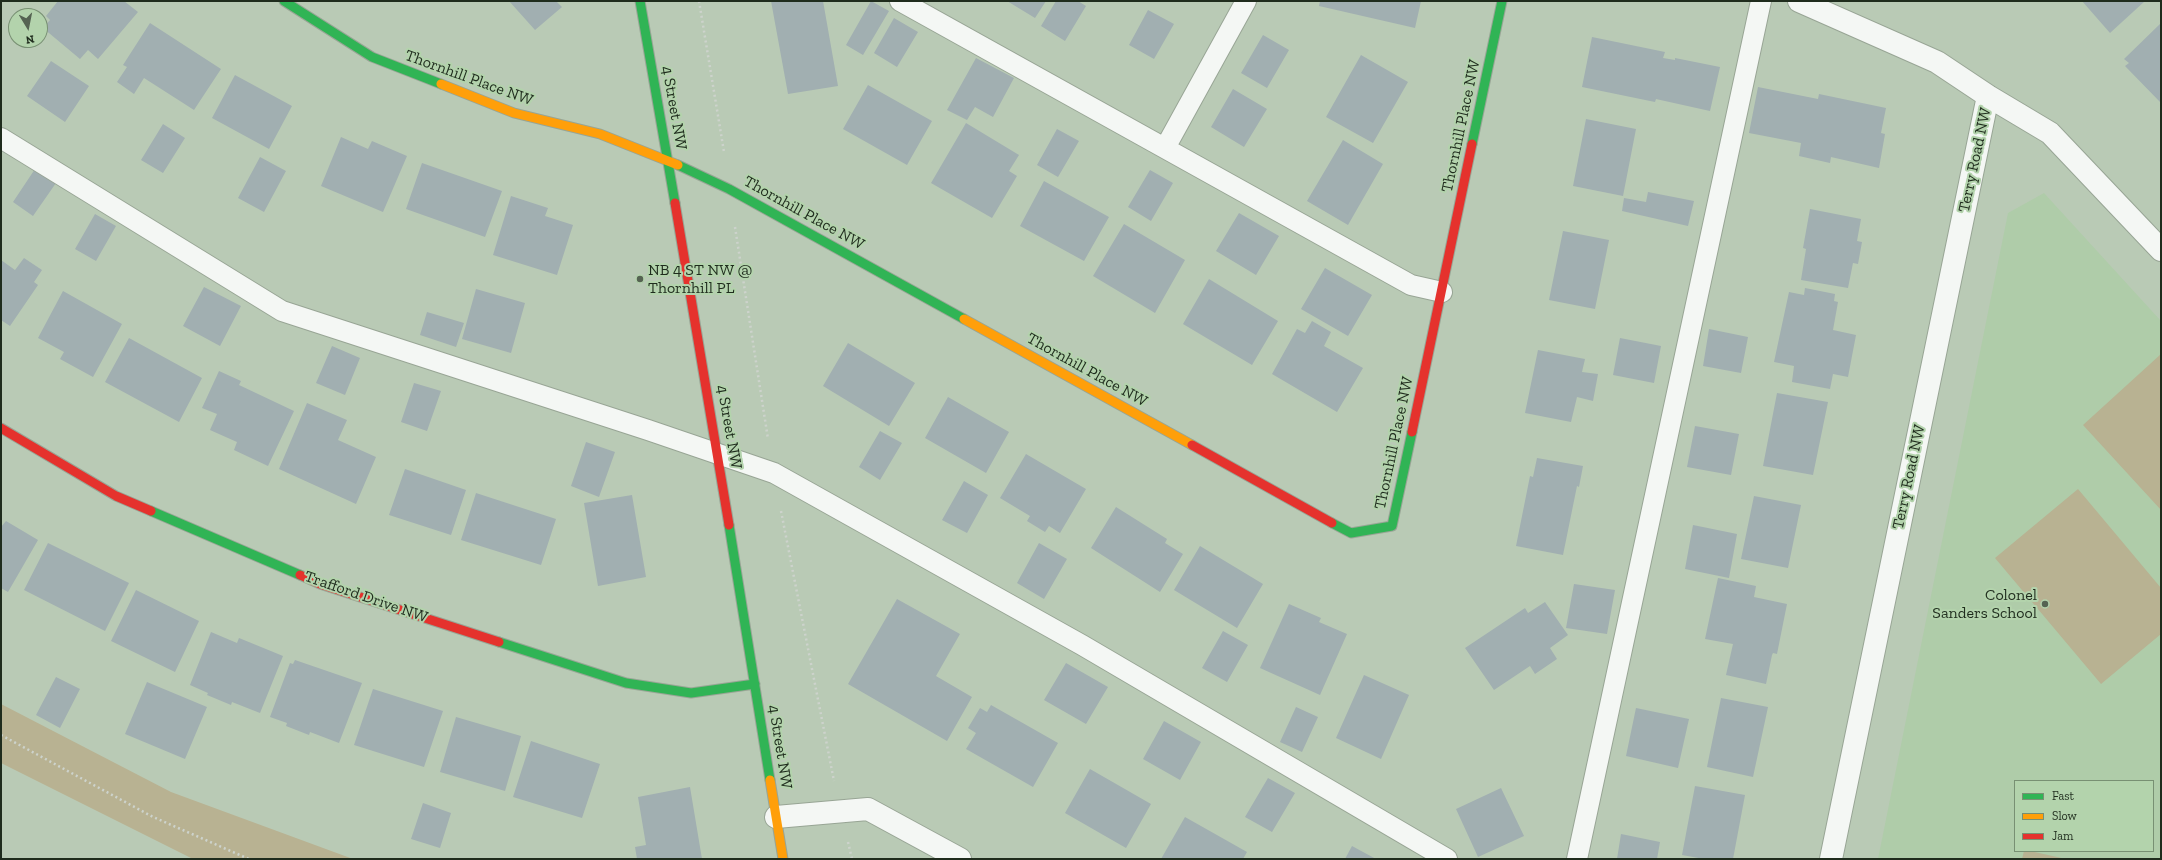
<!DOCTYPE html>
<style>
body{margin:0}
#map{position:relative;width:2162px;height:860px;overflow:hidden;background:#b9cab5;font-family:"Zilla Slab",serif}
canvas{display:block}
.frame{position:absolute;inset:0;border:2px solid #1f2c1d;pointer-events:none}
.legend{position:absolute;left:2014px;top:780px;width:140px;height:72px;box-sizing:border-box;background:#b3d3ac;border:1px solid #789073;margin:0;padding:5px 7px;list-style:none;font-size:12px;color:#1f2c1d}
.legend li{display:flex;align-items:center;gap:8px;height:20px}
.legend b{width:20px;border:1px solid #789073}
.north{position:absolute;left:8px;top:8px;width:40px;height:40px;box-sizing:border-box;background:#b3d3ac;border:1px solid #789073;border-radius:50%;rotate:170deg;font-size:11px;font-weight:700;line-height:16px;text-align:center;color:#1f2c1d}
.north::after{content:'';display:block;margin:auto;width:14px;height:18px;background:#556352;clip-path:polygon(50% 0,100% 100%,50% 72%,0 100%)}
</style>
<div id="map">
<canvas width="2162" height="860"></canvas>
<div class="frame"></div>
<ul class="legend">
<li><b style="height:5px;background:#30b455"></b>Fast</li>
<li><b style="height:5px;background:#ff9f0a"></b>Slow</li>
<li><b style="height:5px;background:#e5322d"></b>Jam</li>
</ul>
<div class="north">N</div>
</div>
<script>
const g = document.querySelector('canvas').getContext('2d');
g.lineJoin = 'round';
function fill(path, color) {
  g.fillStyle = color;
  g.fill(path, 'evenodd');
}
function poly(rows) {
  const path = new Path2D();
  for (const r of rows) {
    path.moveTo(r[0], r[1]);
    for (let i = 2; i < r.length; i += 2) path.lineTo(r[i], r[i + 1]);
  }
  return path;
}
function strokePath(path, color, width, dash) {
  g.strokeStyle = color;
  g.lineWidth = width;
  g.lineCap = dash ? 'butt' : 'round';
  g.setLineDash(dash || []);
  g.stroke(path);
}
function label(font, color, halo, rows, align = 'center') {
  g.font = font + ' "Zilla Slab",serif';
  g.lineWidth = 4;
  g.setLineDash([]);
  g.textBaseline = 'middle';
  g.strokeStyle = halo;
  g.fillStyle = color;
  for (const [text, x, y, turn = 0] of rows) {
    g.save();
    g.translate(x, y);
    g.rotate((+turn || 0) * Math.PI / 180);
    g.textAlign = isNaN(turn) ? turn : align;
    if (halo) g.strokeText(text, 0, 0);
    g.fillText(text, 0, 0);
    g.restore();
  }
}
const built = poly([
 [2044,193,2161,321,2161,859,1878,859,2008,213],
 [2015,781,2153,781,2153,851,2015,851]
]);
const green = poly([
 [2161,354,2161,510,2083,425],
 [2078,489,2161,588,2161,634,2101,684,1995,558],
 [1,704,171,792,353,859,193,859,1,763],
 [2024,851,2030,851,2066,859,2022,859]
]);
const building = poly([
 [58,1,124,1,138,12,98,59,88,50,80,59,43,28,50,20,46,16],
 [509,1,556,1,562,7,535,30],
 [771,1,823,1,838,86,788,94],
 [871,1,889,11,863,55,846,45],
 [1007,1,1046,1,1035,18],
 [1056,1,1078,1,1086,6,1065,41,1041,26],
 [1320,1,1421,1,1415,28,1319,6],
 [2082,1,2145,1,2110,33],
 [1148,10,1174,24,1154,59,1129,45],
 [894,18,918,32,897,67,874,53],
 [150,23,221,69,194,110,144,78,134,94,117,82,127,67,123,65],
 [2161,23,2161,103,2125,66,2129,63,2124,59],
 [1263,35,1289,50,1267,88,1241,73],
 [1592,37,1665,52,1663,58,1675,60,1675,58,1720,67,1710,111,1656,99,1655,102,1582,87],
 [1361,55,1408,82,1373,143,1326,117],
 [976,58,1014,78,993,117,975,107,967,120,947,110],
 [51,61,89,86,65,122,27,96],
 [235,75,292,106,269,149,212,118],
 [868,85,932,121,907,165,843,129],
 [1758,87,1818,99,1819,94,1886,108,1881,133,1885,134,1879,168,1831,157,1830,163,1799,156,1801,143,1749,133],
 [1233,89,1267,109,1244,147,1211,127],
 [1586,119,1636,129,1623,196,1573,186],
 [966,123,1019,155,1009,171,1017,176,992,218,931,183],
 [163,124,185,138,163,173,141,160],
 [1057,129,1079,141,1058,177,1037,165],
 [341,137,368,149,372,141,407,156,383,212,321,186],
 [1343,140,1383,164,1348,225,1307,201],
 [260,157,286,171,264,212,238,198],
 [422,163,502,191,485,237,406,209],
 [35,169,56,183,33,216,13,202],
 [1150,170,1173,183,1151,221,1128,207],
 [1044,181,1109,217,1084,261,1020,226],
 [1648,192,1694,201,1688,226,1622,211,1624,198,1646,202],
 [511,196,548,208,545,216,573,225,557,275,493,255],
 [1810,209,1861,219,1857,241,1862,242,1858,264,1853,263,1848,288,1801,280,1806,249,1803,248],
 [1239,213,1279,236,1256,275,1216,251],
 [95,214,116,226,96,261,75,249],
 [1124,224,1185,260,1155,313,1093,276],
 [1563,231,1609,240,1595,309,1549,300],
 [24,258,42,270,34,282,38,285,10,326,1,320,1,260,15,270],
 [1325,268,1372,295,1348,336,1301,309],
 [1209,279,1278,321,1252,365,1183,324],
 [204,287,241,306,220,346,183,326],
 [1805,288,1835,294,1834,301,1838,302,1833,330,1856,335,1848,377,1833,374,1830,389,1792,382,1794,366,1774,362,1789,292,1804,295],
 [476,289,525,303,511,353,462,339],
 [63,291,122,324,93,377,60,359,64,352,38,338],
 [427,312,464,323,456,347,420,335],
 [1312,321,1331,332,1324,346,1363,368,1337,412,1272,374,1297,329,1305,333],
 [1709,329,1748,337,1741,373,1703,366],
 [129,338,202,378,179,422,105,382],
 [1620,338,1661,346,1654,383,1613,375],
 [848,343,915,383,889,426,823,386],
 [332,346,360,358,345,395,316,383],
 [1538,350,1585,359,1582,372,1598,374,1593,401,1577,397,1571,422,1525,413],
 [219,371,241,381,239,385,294,411,268,466,234,450,237,442,210,430,217,414,202,408],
 [414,383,441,391,427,431,401,422],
 [1777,393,1828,402,1813,475,1763,466],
 [948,397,1009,432,986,473,925,438],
 [307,403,347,420,338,440,376,457,356,504,279,469],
 [1695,426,1739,434,1731,475,1687,467],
 [880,431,902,443,880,480,859,467],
 [586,442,615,452,599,497,571,486],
 [1026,454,1086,489,1060,533,1049,526,1045,532,1027,521,1030,516,1000,498],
 [1537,458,1583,466,1579,487,1577,486,1563,555,1516,546,1530,476,1533,477],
 [405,469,466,490,451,535,389,515],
 [964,481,988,495,967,533,942,520],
 [476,493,556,519,541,565,461,540],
 [632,495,646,577,598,586,584,503],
 [1754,496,1801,505,1788,568,1741,559],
 [1116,507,1167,539,1165,543,1183,554,1160,592,1091,548],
 [6,521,38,540,8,592,1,588,1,527],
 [1693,525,1737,534,1729,578,1685,569],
 [48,543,129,583,105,631,24,590],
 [1039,543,1067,559,1044,599,1017,583],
 [1200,546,1263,584,1237,628,1174,590],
 [1718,578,1756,586,1754,597,1787,604,1777,654,1773,653,1772,655,1766,684,1726,675,1733,644,1705,639],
 [1574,584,1615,590,1607,634,1566,628],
 [136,590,199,621,175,672,111,641],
 [897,599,960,634,936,676,972,697,947,741,848,684],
 [1545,602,1568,635,1550,648,1557,659,1535,674,1530,666,1494,690,1465,648,1525,608,1528,613],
 [1289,604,1321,618,1319,622,1347,634,1320,695,1260,668],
 [1223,631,1248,645,1227,682,1202,668],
 [211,632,237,643,239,638,283,656,260,713,232,702,231,705,207,695,208,693,190,685],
 [295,660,362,683,339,743,310,732,309,735,286,726,287,723,270,717,290,663,293,664],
 [1066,663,1108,687,1086,724,1044,700],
 [1364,675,1409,695,1381,759,1336,738],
 [56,677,80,689,60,728,36,715],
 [147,682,207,707,185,759,125,734],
 [373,689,443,711,424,767,354,745],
 [1721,698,1768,707,1753,777,1707,767],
 [991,705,1058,743,1033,787,966,749,976,733,968,728,980,708,987,712],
 [1296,707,1318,717,1302,752,1280,742],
 [1636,708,1689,719,1678,768,1626,756],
 [456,717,521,736,505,791,440,772],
 [1164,721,1201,742,1180,780,1143,759],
 [531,741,600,764,582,818,513,797],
 [1090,769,1151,804,1126,848,1065,813],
 [1268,778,1295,793,1272,832,1245,817],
 [1695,786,1745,795,1733,859,1704,859,1682,855],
 [690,787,702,859,637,859,635,847,646,845,638,797],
 [1501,788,1524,836,1478,857,1456,809],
 [423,803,451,813,440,848,411,839],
 [1185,817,1247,852,1243,859,1161,859],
 [1621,834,1660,842,1657,859,1617,859],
 [1352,846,1376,859,1345,859]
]);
const path = poly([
 [699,1,724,152],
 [735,227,768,439],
 [781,511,834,781],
 [1,735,153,817,249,859],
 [848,842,852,859]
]);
const lane = poly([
 [900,1,1411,285,1442,292],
 [1,138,282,311,648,430,774,473,1082,645,1447,859],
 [1165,148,1246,1],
 [1577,859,1761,1]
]);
const street = poly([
 [1799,1,1937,62,1988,96,2050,133,2161,250],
 [776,817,868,809,960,859],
 [1831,859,1988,96]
]);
const fast = poly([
 [284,1,372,57,441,84],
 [640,1,675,203],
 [1472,144,1502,1],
 [678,165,729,189,964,319],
 [151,511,300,575],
 [1332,523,1351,533,1392,526,1412,432],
 [729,525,770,780],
 [499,642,626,683,691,693,755,684]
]);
const slow = poly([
 [441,84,514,113,600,134,678,165],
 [964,319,1192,445],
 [770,780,783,859]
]);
const jam = poly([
 [675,203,729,525],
 [1,428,116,496,151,511],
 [1412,432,1472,144],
 [1192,445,1332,523],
 [300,575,320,584,499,642]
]);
const markers = [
 [640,279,4,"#556352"],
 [2045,604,4,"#556352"]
];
const streetNames = [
 ["Thornhill Place NW",469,78,20],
 ["4 Street NW",674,108,80],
 ["Thornhill Place NW",1461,126,-78],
 ["Terry Road NW",1975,160,-78],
 ["Thornhill Place NW",804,213,29],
 ["Thornhill Place NW",1087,370,29],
 ["4 Street NW",729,427,80],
 ["Thornhill Place NW",1394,443,-78],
 ["Terry Road NW",1909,477,-78],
 ["Trafford Drive NW",366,597,19],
 ["4 Street NW",780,747,81]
];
const poiNames = [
 ["NB 4 ST NW @",648,270],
 ["Thornhill PL",648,288],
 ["Colonel",2037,595,"right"],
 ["Sanders School",2037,613,"right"]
];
fill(built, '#afcca9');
fill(green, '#b8b292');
fill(building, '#a1afb1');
strokePath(lane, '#98a595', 22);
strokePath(street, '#98a595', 24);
strokePath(fast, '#98a595', 11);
strokePath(slow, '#98a595', 11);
strokePath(jam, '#98a595', 11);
strokePath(path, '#cdd3cc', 2.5, [2, 3]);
strokePath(lane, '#f4f7f4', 20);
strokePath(street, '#f4f7f4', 22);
strokePath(fast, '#30b455', 9);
strokePath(slow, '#ff9f0a', 9);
strokePath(jam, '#e5322d', 9);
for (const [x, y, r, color] of markers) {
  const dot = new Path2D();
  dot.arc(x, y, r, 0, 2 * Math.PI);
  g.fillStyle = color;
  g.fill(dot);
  strokePath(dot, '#b3d3ac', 1.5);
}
label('16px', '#1f2c1d', '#b3d3ac', streetNames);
label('16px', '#1f2c1d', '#b3d3ac', poiNames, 'left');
</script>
